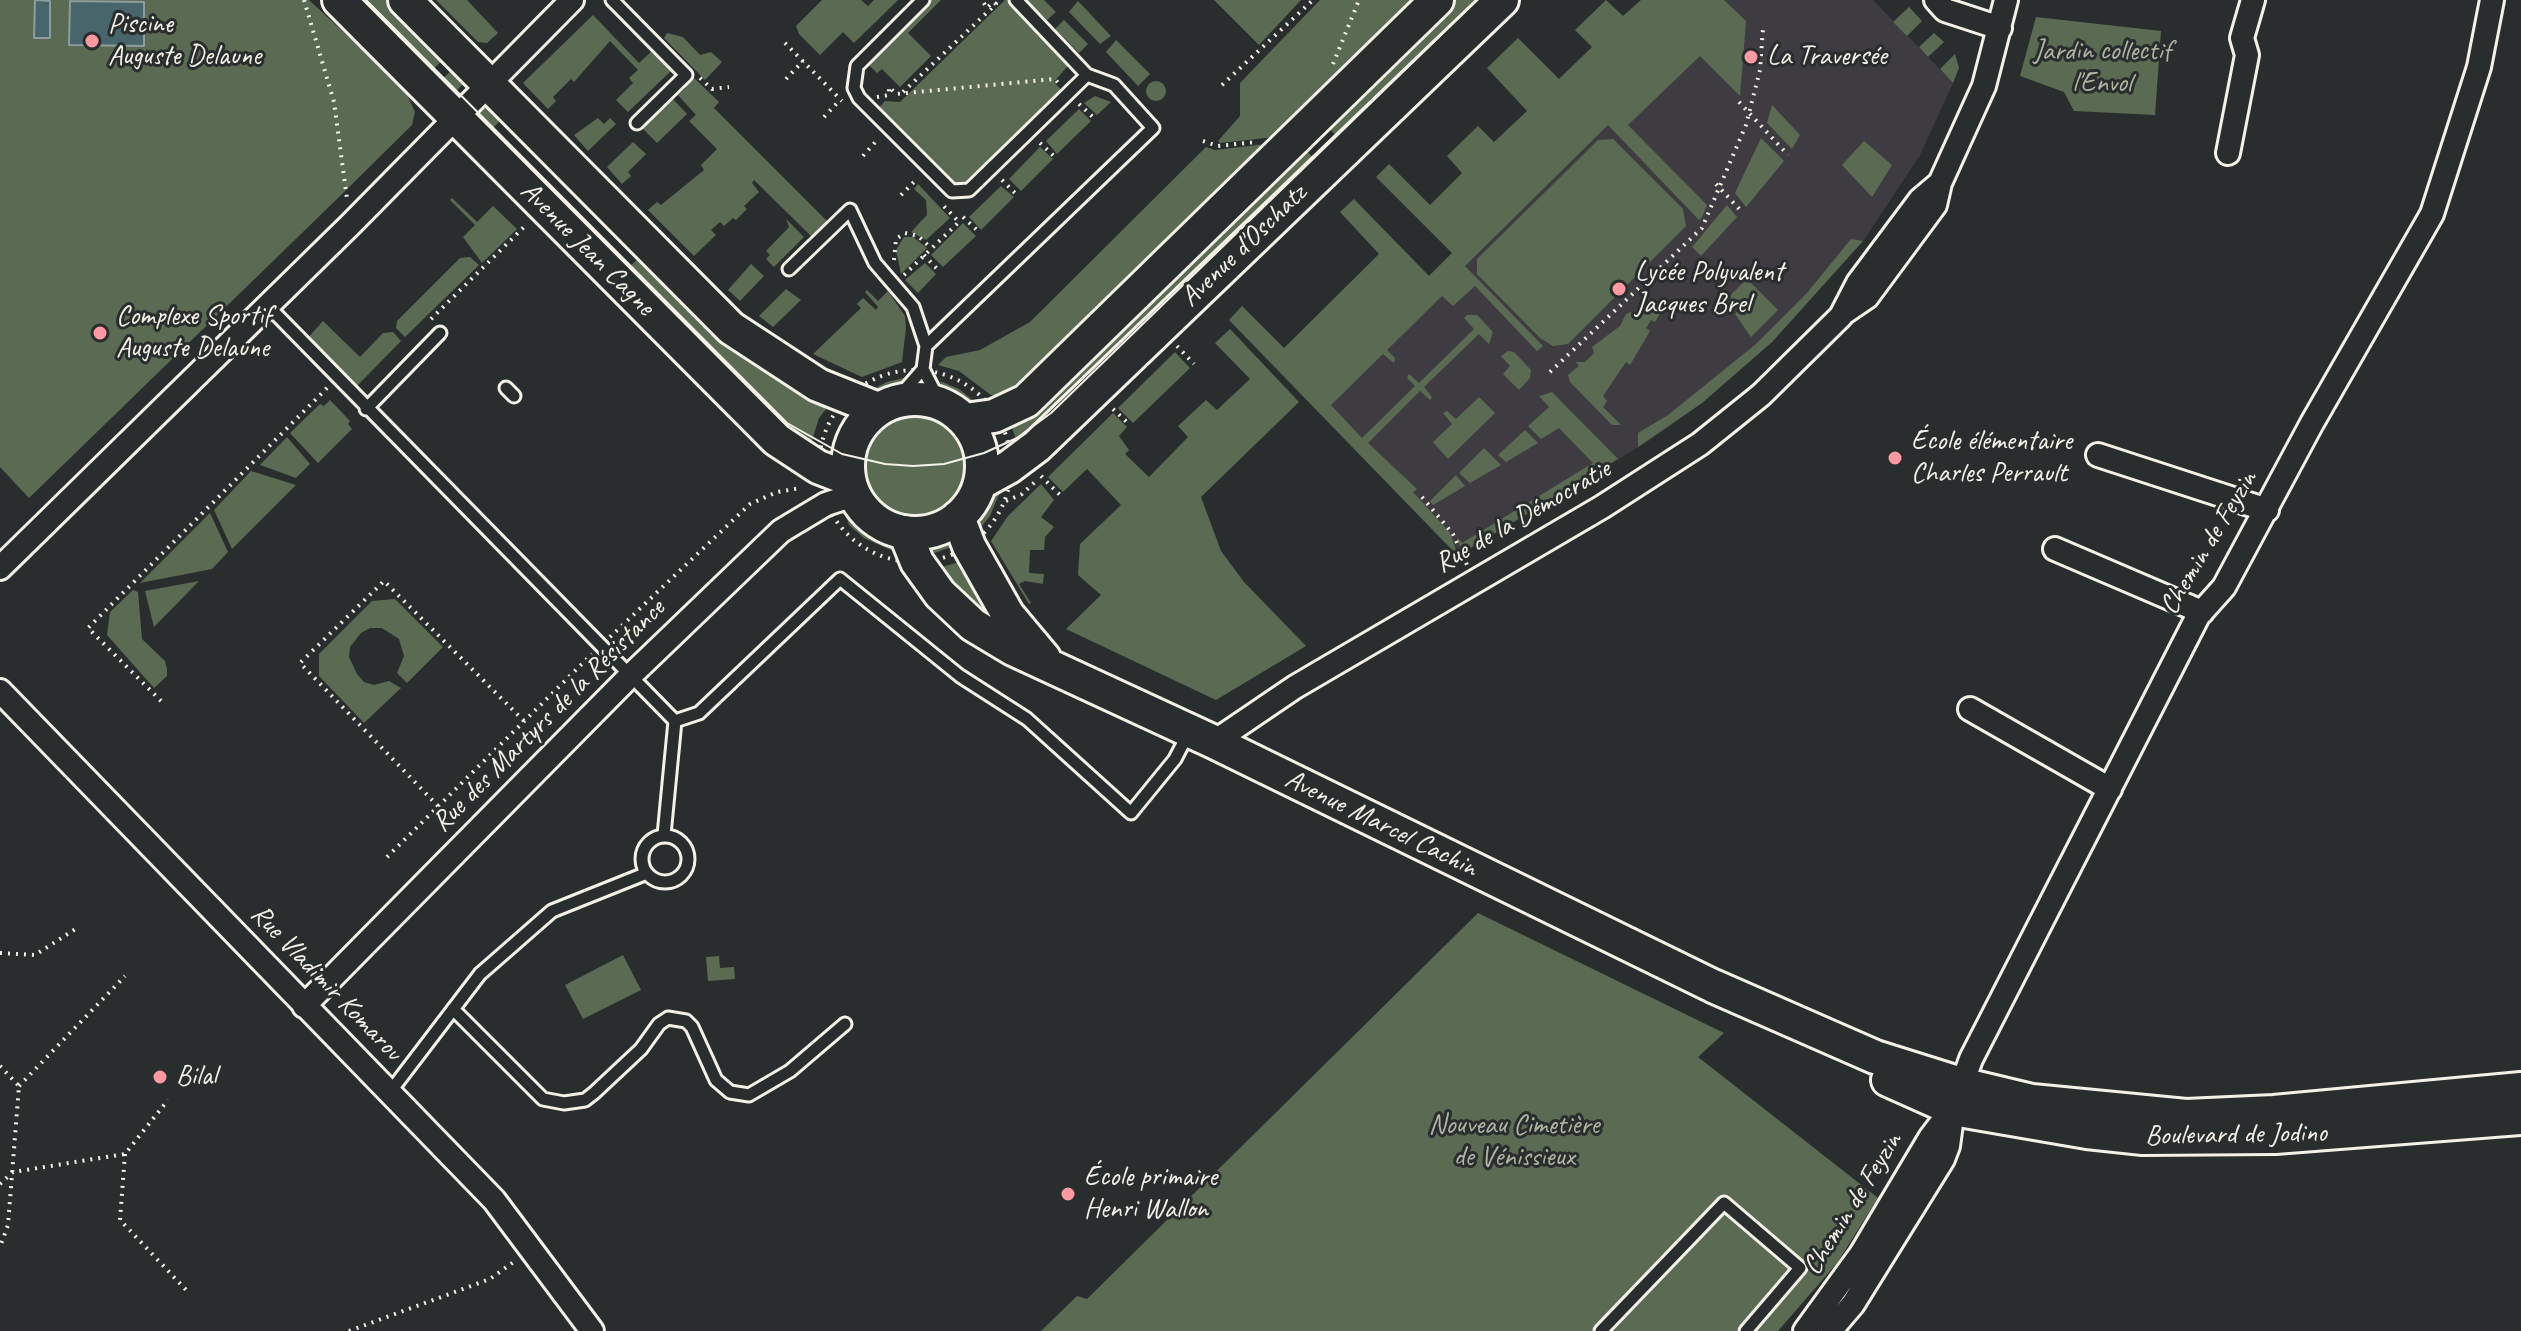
<!DOCTYPE html>
<meta charset="utf-8">
<style>
body{margin:0}
canvas{display:block;background:#2a2d2e}
</style>
<canvas width="2521" height="1331"></canvas>
<script>
const g = document.querySelector('canvas').getContext('2d');
g.lineJoin = 'round';
function fill(path, color) {
  g.fillStyle = color;
  g.fill(path, 'evenodd');
}
function poly(rows) {
  const path = new Path2D();
  for (const r of rows) {
    if (r.length === 3) {
      path.moveTo(r[0] + r[2], r[1]);
      path.arc(r[0], r[1], r[2], 0, 2 * Math.PI);
      continue;
    }
    path.moveTo(r[0], r[1]);
    for (let i = 2; i < r.length; i += 2) path.lineTo(r[i], r[i + 1]);
  }
  return path;
}
function strokePath(path, color, width, dash) {
  g.strokeStyle = color;
  g.lineWidth = width;
  g.lineCap = dash ? 'butt' : 'round';
  g.setLineDash(dash || []);
  g.stroke(path);
}
function label(font, color, halo, rows, align = 'center') {
  g.font = font + ' Caveat,sans-serif';
  g.lineWidth = 6;
  g.setLineDash([]);
  g.textBaseline = 'middle';
  g.strokeStyle = halo;
  g.fillStyle = color;
  for (const [text, x, y, turn = 0] of rows) {
    g.save();
    g.translate(x, y);
    g.rotate((+turn || 0) * Math.PI / 180);
    g.textAlign = isNaN(turn) ? turn : align;
    if (halo) g.strokeText(text, 0, 0);
    g.fillText(text, 0, 0);
    g.restore();
  }
}
const built = poly([
 [1696,0,1873,0,1953,83,1920,155,1863,241,1772,342,1702,403,1650,440,1458,556,1305,398,1452,253]
]);
const green = poly([
 [0,0,309,0,404,88,415,112,412,125,338,198,29,498,0,467],
 [349,0,395,0,444,59,430,72],
 [436,0,467,0,498,33,487,43,478,42],
 [822,0,861,0,868,6,874,0,898,0,854,43,843,32,820,55,799,34,796,26],
 [931,0,941,0,908,33,931,56,900,87,882,69,877,73,868,64],
 [1005,0,1011,0,1071,62,1054,82,1062,91,962,186,952,183,877,110,885,101,900,102],
 [1026,0,1044,0,1056,12,1047,20],
 [1214,0,1301,0,1259,45],
 [1320,0,1415,0,1275,137,1220,143,1218,141,1240,116,1240,83],
 [1450,0,1488,0,1342,142,1324,123],
 [1606,0,1623,16,1641,0,1724,0,1746,21,1740,96,1700,56,1628,125,1707,205,1702,217,1699,220,1608,125,1465,266,1543,346,1537,351,1475,286,1453,306,1442,296,1387,350,1395,358,1394,363,1383,354,1331,405,1362,438,1415,386,1407,378,1409,374,1419,383,1474,329,1464,318,1467,315,1477,315,1493,332,1489,344,1479,334,1424,387,1432,397,1430,400,1420,391,1368,443,1417,489,1413,492,1450,533,1458,556,1229,320,1242,306,1284,348,1379,254,1340,212,1354,199,1429,276,1452,253,1376,177,1389,164,1430,205,1462,173,1447,156,1478,126,1494,142,1527,111,1487,68,1518,38,1559,79,1592,47,1575,30],
 [1078,1,1111,36,1100,44,1069,12],
 [1909,7,1922,21,1907,36,1893,22],
 [593,15,639,63,651,52,671,71,628,112,616,100,633,83,629,78,638,70,610,41,574,82,571,79,553,97,556,101,548,109,523,83],
 [2036,17,2161,31,2155,115,2074,111,2064,92,2020,76],
 [1064,20,1088,44,1079,53,1055,29],
 [667,33,683,37,700,55,711,52,722,62,705,80,664,38],
 [1934,33,1944,42,1928,57,1919,47],
 [1116,40,1150,74,1138,86,1106,52],
 [1955,54,1959,68,1953,83,1940,69],
 [453,69,465,82,453,94,440,81],
 [692,76,719,102,714,108,828,222,812,237,754,180,752,183,759,192,744,206,747,209,736,220,733,218,724,226,720,222,711,230,716,235,694,256,648,210,657,202,661,205,704,170,701,165,717,149,689,121,696,115,678,95,686,88,682,83],
 [1156,91,10],
 [1095,96,1111,102,1097,115,1084,103],
 [671,97,687,114,657,143,641,127],
 [488,104,502,119,490,131,475,116],
 [1772,105,1800,135,1792,149,1767,123],
 [1079,109,1091,121,1057,154,1046,141],
 [598,118,604,124,610,118,616,124,588,151,574,135],
 [1761,138,1784,161,1746,207,1735,193],
 [1613,139,1683,209,1686,226,1568,344,1553,346,1540,338,1477,274,1477,259,1598,140],
 [1864,141,1892,165,1872,197,1842,165],
 [633,142,646,154,628,172,631,176,622,184,607,167],
 [1266,144,1027,376,1002,395,991,395,959,371,938,365,946,357,980,350,1030,322,1206,147,1215,150],
 [1301,145,1319,164,1020,451,1009,419],
 [1040,147,1053,159,1021,191,1009,179],
 [918,184,950,218,926,240,911,232,927,215,926,200,914,189],
 [1001,186,1014,197,981,230,969,217],
 [452,198,477,222,493,206,517,229,482,263,463,237,475,225,450,200],
 [1727,205,1737,217,1701,256,1692,247],
 [786,219,804,237,774,267,766,259,770,255,766,251,789,227],
 [963,223,976,236,943,267,931,255],
 [904,237,913,237,927,248,901,274,896,250],
 [1851,239,1863,241,1772,342,1702,403,1638,447,1638,433,1668,415,1756,344,1807,293],
 [641,256,833,400,819,418,808,453,625,271],
 [470,257,479,265,405,337,396,328,397,321,460,258],
 [925,263,936,274,918,293,905,280],
 [751,264,764,276,740,301,728,290],
 [1747,279,1778,310,1751,337,1735,314,1748,301,1746,299,1729,315,1720,305],
 [786,289,801,300,773,327,759,316],
 [867,290,878,301,888,291,905,316,906,328,902,362,862,377,813,354,861,308,857,304,863,298,876,310,878,307,865,292],
 [1646,295,1661,312,1655,322,1651,320,1646,328,1650,331,1630,365,1626,362,1603,396,1607,401,1603,407,1621,425,1612,425,1570,382,1568,375,1579,366,1576,362,1585,362,1594,353,1592,347,1620,326,1626,314,1637,310],
 [323,321,360,357,383,333,393,332,401,341,355,388,306,340],
 [1230,329,1299,402,1201,497,1221,551,1244,582,1306,646,1216,700,1066,629,1101,595,1078,575,1080,544,1121,505,1087,469,1063,492,1048,477,1113,413,1127,427,1119,436,1129,450,1125,454,1149,477,1188,437,1178,426,1206,400,1217,410,1250,379,1215,343],
 [1508,351,1514,352,1531,370,1530,378,1519,390,1503,374,1510,366,1501,356],
 [1175,352,1190,368,1133,423,1118,408],
 [908,377,890,394,869,391,887,382],
 [940,381,959,389,979,405,963,407,943,393],
 [1552,392,1618,459,1462,553,1457,537,1462,543,1593,463,1559,428,1541,439,1528,426,1549,407,1539,396],
 [1479,397,1495,413,1448,459,1433,442,1452,424,1443,413,1447,411,1456,419],
 [330,400,350,421,348,424,352,429,318,463,290,433,320,404,324,406],
 [914,467,54],
 [1525,430,1538,443,1506,462,1498,455],
 [287,437,310,464,296,478,260,465],
 [1484,448,1501,465,1470,483,1459,473],
 [251,471,296,485,232,549,214,510],
 [1456,475,1465,486,1433,505,1430,501],
 [1041,484,1054,500,1041,517,1054,527,1045,537,1044,550,1030,550,1029,573,1044,574,1043,584,1025,581,1019,584,1031,603,1029,604,991,541,1008,516],
 [1002,487,990,516,977,532,976,515,993,489],
 [845,512,898,546,902,555,864,538,849,525],
 [210,513,228,552,212,569,140,583],
 [955,532,960,544,926,556,920,543],
 [966,560,999,630,932,570],
 [199,581,154,627,145,591],
 [133,590,138,592,142,639,165,661,167,669,167,676,154,688,107,635,110,612],
 [395,599,443,647,407,683,397,673,404,656,399,639,382,628,370,628,361,633,350,647,349,657,357,674,364,682,374,685,389,681,401,688,364,723,319,676,319,654,372,601],
 [1478,913,1724,1033,1698,1057,1878,1198,1837,1263,1778,1331,1041,1331,1077,1296,1087,1299],
 [623,955,641,990,583,1019,565,985],
 [719,956,720,968,734,967,735,979,708,981,706,957]
]);
const water = poly([
 [35,0,50,1,50,38,34,38,35,0],
 [70,1,144,2,144,46,69,45,70,1]
]);
const path = poly([
 [304,0,334,102,347,199],
 [785,43,842,101],
 [1333,64,1359,0],
 [700,78,712,89,729,87],
 [786,79,803,61],
 [1222,85,1313,0],
 [903,92,996,4,993,2,987,8,982,0],
 [877,97,889,95,889,87,896,94,1055,79,1059,84],
 [1739,102,1788,155],
 [1079,104,1094,118],
 [824,117,840,100],
 [1203,141,1218,146,1256,142],
 [1040,143,1055,157],
 [863,156,878,139],
 [1002,180,1017,195],
 [1716,184,1742,212],
 [901,195,917,179],
 [963,217,979,232],
 [924,255,939,271],
 [894,260,896,239,905,233,918,236,931,248],
 [904,275,959,222,940,202],
 [431,319,527,224],
 [1177,346,1194,364],
 [915,466,96],
 [1550,372,1702,228,1746,125,1760,70,1763,28],
 [1113,409,1130,425],
 [1041,476,1060,495],
 [1422,497,1453,534,1467,565],
 [1006,501,1022,494,1035,482],
 [610,637,750,504,777,492,801,488],
 [161,701,88,628,329,386],
 [438,806,300,663,384,581,524,721],
 [387,857,592,654],
 [0,953,35,955,77,928],
 [0,1066,19,1086,8,1225,0,1247],
 [19,1086,125,976],
 [125,1154,120,1220,189,1293],
 [0,1184,13,1172,125,1154,168,1100],
 [349,1331,490,1279,515,1261]
]);
const lane = poly([
 [612,0,686,75,637,123],
 [923,0,857,66,854,88,859,98,952,191,969,190,1087,75],
 [789,269,850,210,875,263,913,307,926,346,923,369],
 [268,306,675,721],
 [926,346,1153,128,1114,85,1087,75,1016,0],
 [506,388,514,396],
 [895,401,923,369,941,404],
 [366,409,440,333],
 [675,721,699,713,840,579,960,676,1027,719,1131,813,1175,759,1189,732],
 [664,835,675,721],
 [665,859,23],
 [453,1009,543,1099,564,1103,585,1100,594,1093,641,1049,659,1024,668,1018,686,1021,692,1027,716,1080,730,1092,749,1095,790,1071,845,1024],
 [390,1092,480,974,552,911,647,873],
 [1601,1331,1724,1203,1800,1268,1746,1331]
]);
const street = poly([
 [1936,0,1945,10,2000,28],
 [2228,153,2247,55,2242,38,2253,0],
 [1845,312,1867,297,1935,205,1940,183,1984,86,2006,0],
 [2098,455,2267,510],
 [2055,549,2202,612],
 [0,568,350,225,572,0],
 [0,691,494,1200,592,1331],
 [1970,709,2110,789],
 [1214,742,1295,687,1602,507,1700,444,1761,395,1841,316,1858,283,1920,200,1940,183],
 [304,1006,630,676,781,531,826,504,854,495],
 [1805,1331,1861,1254,1930,1138,1952,1109],
 [1830,1331,1853,1304,1943,1159,1948,1146,1953,1109,1971,1059,2198,616,2224,587,2312,423,2432,214,2479,67,2492,0]
]);
const secondary = poly([
 [339,0,777,440,818,467,849,479],
 [405,0,731,328,818,385,878,409],
 [915,466,67],
 [965,420,994,416,1026,401,1437,0],
 [980,483,1009,467,1037,446,1502,0],
 [958,517,969,546,1008,615,1044,658],
 [905,532,917,562,940,594,973,625,1013,649,1214,742,1713,986,1875,1057,1961,1084,2032,1101,2186,1116,2274,1112,2521,1089],
 [1888,1080,1953,1109,2087,1132,2143,1138,2275,1137,2521,1118]
]);
const tram = poly([
 [366,0,787,423,842,454,885,464,913,466,944,464,984,453,1017,438,1051,413,1477,0]
]);
const markers = [
 [92,41,8,"#ff9aa2"],
 [1751,57,8,"#ff9aa2"],
 [1619,289,8,"#ff9aa2"],
 [100,333,8,"#ff9aa2"],
 [1895,458,8,"#ff9aa2"],
 [160,1077,8,"#ff9aa2"],
 [1068,1194,8,"#ff9aa2"]
];
const poiNames = [
 ["Piscine",108,25],
 ["Auguste Delaune",108,57],
 ["La Traversée",1767,57],
 ["Lycée Polyvalent",1635,273],
 ["Jacques Brel",1635,305],
 ["Complexe Sportif",116,317],
 ["Auguste Delaune",116,349],
 ["École élémentaire",1911,442],
 ["Charles Perrault",1911,474],
 ["Bilal",176,1077],
 ["École primaire",1084,1178],
 ["Henri Wallon",1084,1210]
];
const parkNames = [
 ["Jardin collectif",2102,52],
 ["l'Envol",2102,84],
 ["Nouveau Cimetière",1514,1126],
 ["de Vénissieux",1514,1158]
];
const streetNames = [
 ["Avenue d'Oschatz",1244,246,-44],
 ["Avenue Jean Cagne",587,249,45],
 ["Rue de la Démocratie",1523,517,-30],
 ["Chemin de Feyzin",2209,543,-59],
 ["Rue des Martyrs de la Résistance",549,716,-45],
 ["Avenue Marcel Cachin",1381,824,26],
 ["Rue Vladimir Komarov",326,983,46],
 ["Boulevard de Jodino",2236,1135,-1],
 ["Chemin de Feyzin",1853,1204,-58]
];
fill(built, '#3f3c41');
fill(green, '#5b6a52');
fill(water, '#47656b');
strokePath(water, '#8c9d9d', 2);
strokePath(lane, '#f4f1e8', 17);
strokePath(street, '#f4f1e8', 28);
strokePath(secondary, '#f4f1e8', 38);
strokePath(path, '#f4f1e8', 4, [2, 6]);
strokePath(lane, '#2a2d2e', 11);
strokePath(street, '#2a2d2e', 22);
strokePath(secondary, '#2a2d2e', 32);
strokePath(tram, '#f4f1e8', 2);
for (const [x, y, r, color] of markers) {
  const dot = new Path2D();
  dot.arc(x, y, r, 0, 2 * Math.PI);
  g.fillStyle = color;
  g.fill(dot);
  strokePath(dot, '#2a2d2e', 3);
}
label('28px', '#f4f1e8', '#2a2d2e', poiNames, 'left');
label('28px', '#afb4a4', '#2a2d2e', parkNames);
label('28px', '#f4f1e8', '#2a2d2e', streetNames);
</script>
